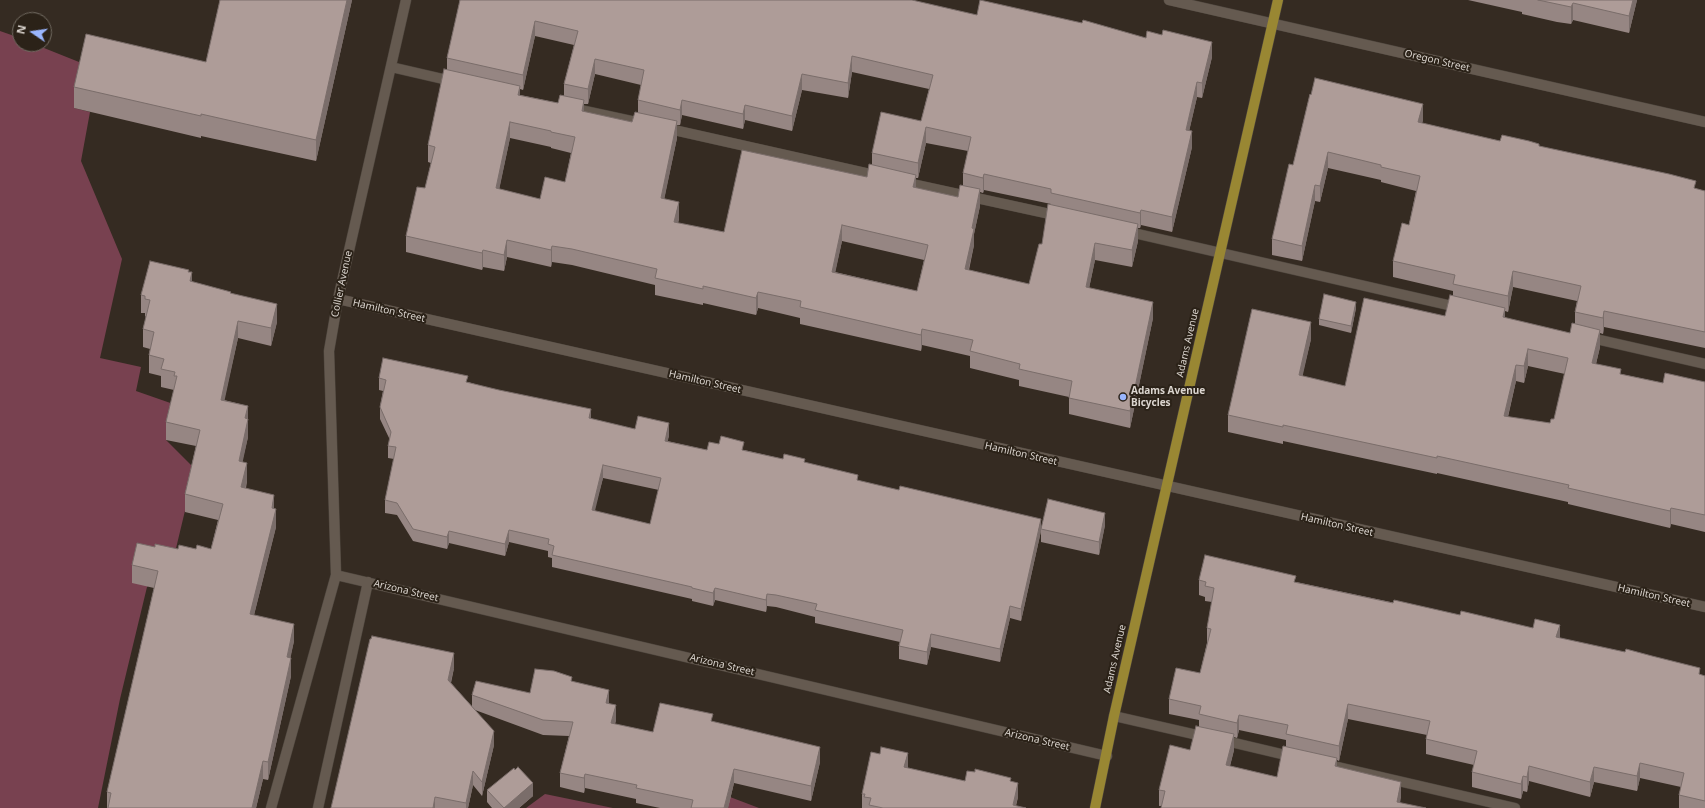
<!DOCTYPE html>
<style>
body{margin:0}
#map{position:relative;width:1705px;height:808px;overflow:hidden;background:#352b22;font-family:"Noto Sans",sans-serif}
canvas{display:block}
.north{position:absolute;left:12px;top:12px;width:40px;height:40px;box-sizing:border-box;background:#2b2218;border:1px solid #716a61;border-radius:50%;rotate:283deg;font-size:11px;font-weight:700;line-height:16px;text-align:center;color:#dbd5cf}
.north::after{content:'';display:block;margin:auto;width:14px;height:18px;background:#99b5fd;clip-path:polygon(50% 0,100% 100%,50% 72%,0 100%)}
</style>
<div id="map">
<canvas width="1705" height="808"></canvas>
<div class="north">N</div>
</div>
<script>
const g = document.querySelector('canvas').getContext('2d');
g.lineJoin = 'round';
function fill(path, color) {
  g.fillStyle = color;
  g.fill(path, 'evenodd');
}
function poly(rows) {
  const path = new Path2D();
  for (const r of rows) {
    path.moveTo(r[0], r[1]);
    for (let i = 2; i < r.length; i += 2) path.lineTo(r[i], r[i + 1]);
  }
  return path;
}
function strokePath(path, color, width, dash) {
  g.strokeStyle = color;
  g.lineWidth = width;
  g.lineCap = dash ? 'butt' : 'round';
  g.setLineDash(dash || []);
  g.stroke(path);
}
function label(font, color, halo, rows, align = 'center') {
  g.font = font + ' "Noto Sans",sans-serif';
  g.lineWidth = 4;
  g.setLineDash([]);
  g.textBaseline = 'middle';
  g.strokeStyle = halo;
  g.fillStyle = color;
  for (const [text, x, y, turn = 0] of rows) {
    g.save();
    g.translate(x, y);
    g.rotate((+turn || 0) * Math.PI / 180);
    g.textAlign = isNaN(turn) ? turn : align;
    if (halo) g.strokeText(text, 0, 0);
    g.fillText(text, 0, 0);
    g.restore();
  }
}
const green = poly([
 [0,31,20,38,20,44,34,44,84,64,74,108,90,112,81,161,122,259,100,358,141,367,136,391,179,406,166,440,195,469,172,565,147,587,120,699,98,808,0,808],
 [545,794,613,808,526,808],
 [730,797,759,808,728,808]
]);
const minor = poly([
 [1169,0,1705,122],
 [391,67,456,82],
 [571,108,645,124],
 [665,128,879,176],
 [903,182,1059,216],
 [1125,231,1461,308],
 [338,299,1705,607],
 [1587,337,1705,364],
 [336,575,1107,756],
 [1114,716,1206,737],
 [1222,740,1294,757],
 [1338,767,1515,808],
 [271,808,336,575,329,351,338,299,406,0],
 [318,808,368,582]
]);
const major = poly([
 [1095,808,1114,716,1278,0]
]);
const wall = poly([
 [220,0,352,0,316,161,201,136,201,138,74,108,74,87,206,62],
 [460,0,977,15,1212,57,1202,98,1197,97,1189,131,1192,147,1172,232,1141,225,1140,228,1138,228,1138,241,1132,267,1095,260,1089,288,1153,318,1130,428,1069,414,1069,397,1019,386,1019,380,970,368,970,356,922,345,921,351,800,324,800,318,758,308,756,315,703,303,703,305,655,295,655,285,572,265,552,262,551,267,507,257,504,271,483,267,482,270,406,252,406,236,425,188,431,163,428,162,428,145,447,70,447,58],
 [535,36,574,45,564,84,564,96,558,103,520,95,520,89,523,90],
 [852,72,929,89,921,121,872,153,872,165,867,177,724,232,678,223,679,219,664,199,677,138,677,125,680,125,682,115,743,129,745,120,792,131,802,90,848,98],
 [595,74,641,85,638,100,638,112,632,122,584,112,584,104,588,104],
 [510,138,551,147,551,148,571,153,565,182,540,199,499,189],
 [926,143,968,151,963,173,963,185,958,197,916,188,916,178,918,178],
 [984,190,1051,204,1042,244,1029,284,969,270,974,245,974,234,980,206,980,192,983,193],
 [842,241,924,260,917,291,835,272],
 [1468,0,1637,0,1629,33,1573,20,1571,24,1557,22,1522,14,1522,12],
 [1310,94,1423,120,1422,123,1500,141,1539,146,1705,191,1705,348,1604,327,1603,334,1600,333,1600,347,1596,364,1621,374,1663,383,1705,382,1705,532,1671,524,1670,528,1568,504,1568,502,1437,473,1437,474,1283,441,1283,444,1228,432,1228,415,1311,339,1302,376,1345,386,1445,316,1453,296,1453,291,1393,277,1393,261,1409,225,1416,191,1381,182,1381,180,1328,168,1320,202,1315,201,1302,261,1272,255,1272,239,1293,165],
 [1513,287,1577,301,1575,312,1575,324,1570,333,1505,318,1505,311,1508,312],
 [1528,366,1565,374,1554,419,1550,423,1508,417,1516,381,1524,383],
 [189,272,192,282,231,293,277,322,271,346,238,338,224,400,248,406,248,437,242,462,247,481,246,488,274,509,276,527,254,615,294,641,290,658,291,676,268,780,263,779,256,808,107,808,107,792,154,588,132,583,132,565,155,547,178,549,211,549,218,520,185,512,185,494,196,446,166,440,166,422,174,390,161,387,161,376,149,373,149,355,150,349,143,347,143,329,146,317,145,316,145,313,141,313,141,295],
 [1356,308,1351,333,1319,325,1319,319],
 [379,378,468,382,591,419,635,429,669,436,667,441,707,450,744,450,783,459,805,463,858,481,1041,531,1021,621,1010,618,1000,662,931,647,927,665,899,659,899,646,900,642,815,623,815,617,776,607,767,606,766,612,715,600,713,606,692,601,692,599,552,567,552,558,548,557,548,551,509,542,505,556,449,543,447,549,413,541,397,515,385,513,385,500,394,459,388,458,388,446,390,440,380,419,380,407,383,391,379,390],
 [603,478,659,490,650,524,594,511],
 [1105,525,1099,555,1041,542,1041,529],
 [1199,580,1296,582,1560,638,1705,676,1705,808,1679,808,1679,795,1681,787,1640,778,1637,791,1594,782,1590,797,1529,781,1527,792,1523,791,1521,799,1472,787,1472,772,1474,765,1426,754,1426,739,1427,735,1348,719,1339,761,1337,760,1337,767,1401,798,1159,806,1159,790,1190,750,1199,726,1199,720,1169,714,1169,699,1200,673,1207,643,1207,628,1212,602,1205,601,1205,597,1199,595],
 [1239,730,1286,740,1286,746,1277,777,1230,766,1234,750,1234,737,1237,738],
 [454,668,451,683,472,707,472,695,530,693,572,681,609,704,616,720,615,724,653,732,713,722,820,762,811,801,734,783,728,808,660,808,636,803,636,799,585,788,584,793,560,787,560,773,569,736,543,735,475,710,494,745,482,796,473,785,468,808,331,808],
 [908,768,965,781,1011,781,1018,797,1016,806,1026,808,862,808,862,794],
 [487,790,533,796,519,808,492,808,487,802]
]);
const shadedWall = poly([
 [347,0,352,0,316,161,316,140],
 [1633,0,1637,0,1629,33,1629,16],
 [1573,3,1573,20,1571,24,1571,7],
 [535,21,535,36,523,90,523,75],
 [1212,42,1212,57,1202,98,1202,83],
 [852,56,852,72,848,98,848,83],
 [595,59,595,74,588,104,588,89],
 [802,74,802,90,792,131,792,116],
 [1197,82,1197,97,1186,145,1186,130],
 [520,86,520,102,518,95],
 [584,100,584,117,582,111],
 [682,100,682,115,680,125,680,110],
 [1423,104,1423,120,1418,138,1418,122],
 [745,105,745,120,743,129,743,114],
 [677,121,677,138,661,215,661,198],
 [510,122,510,138,496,205,496,188],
 [926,127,926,143,918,178,918,163],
 [1192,131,1192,147,1172,232,1172,217],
 [1328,152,1328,168,1320,202,1320,186],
 [984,174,984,190,983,193,983,178],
 [916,175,916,191,913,187],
 [1315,185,1315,201,1302,261,1302,246],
 [980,189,980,206,974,234,974,245,965,285,965,269,972,228],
 [679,202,679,219,674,238,674,222],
 [1141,210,1141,225,1140,228,1140,213],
 [1138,224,1138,241,1132,267,1132,250],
 [842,225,842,241,832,288,832,272],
 [507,240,507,257,504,271,504,255],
 [1095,243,1095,260,1086,303,1086,287],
 [552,246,552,262,551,267,551,250],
 [483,250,483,267,482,270,482,253],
 [1513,271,1513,287,1508,312,1508,296],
 [192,272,192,290,190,281],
 [758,292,758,308,756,315,756,298],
 [1153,302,1153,318,1130,428,1130,411],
 [1356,302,1356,308,1351,333,1351,326],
 [277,304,277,322,271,346,271,328],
 [1505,308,1505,325,1503,317],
 [1604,311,1604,327,1603,334,1603,318],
 [238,321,238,338,221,417,221,400],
 [1311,322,1311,339,1299,392,1299,375],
 [922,329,922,345,921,351,921,335],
 [1600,330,1600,347,1592,380,1592,363],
 [1528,349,1528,366,1524,383,1524,366],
 [1516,365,1516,381,1504,433,1504,416],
 [248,406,248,437,239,479,239,461,245,418],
 [591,409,591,422,589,418],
 [669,423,669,436,665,453,665,441],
 [247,463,247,481,241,505,241,487],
 [603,465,603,478,592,523,592,510],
 [274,495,274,512,276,509,276,527,250,631,250,614],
 [1671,508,1671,524,1670,528,1670,511],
 [1105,513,1105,525,1099,555,1099,542],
 [1041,519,1041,531,1021,621,1021,609],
 [509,530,509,542,505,556,505,544],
 [449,531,449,543,447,549,447,537],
 [715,588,715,600,713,606,713,593],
 [767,594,767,606,766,612,766,600],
 [1010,606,1010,618,1000,662,1000,649],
 [294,624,294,641,287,675,287,657],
 [1560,625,1560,640,1556,637],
 [931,634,931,647,927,665,927,652],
 [454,653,454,668,448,694,448,680],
 [291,658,291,676,268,780,268,762],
 [609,690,609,704,606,703],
 [1348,704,1348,719,1339,761,1339,746],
 [616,705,616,720,611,738,611,723],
 [1239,715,1239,730,1237,738,1237,723],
 [494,731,494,745,482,796,482,782],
 [1234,734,1234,750,1226,781,1226,765],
 [820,747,820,762,811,801,811,786],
 [908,753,908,768,904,767],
 [1337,758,1337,774,1335,766],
 [263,761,263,779,256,808,252,808],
 [1640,763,1640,778,1637,791,1637,776],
 [1529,766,1529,781,1527,792,1527,777],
 [1594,767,1594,782,1590,797,1590,782],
 [734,769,734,783,728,808,724,808],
 [473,771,473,785,468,808,466,808,466,803],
 [585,774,585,788,584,793,584,778],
 [1523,776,1523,791,1521,799,1521,784],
 [1401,782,1401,798,1399,808,1397,802],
 [533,783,533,796,519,808,504,808],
 [1018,783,1018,797,1015,808,1013,805],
 [435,797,435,808,433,808]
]);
const building = poly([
 [220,0,347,0,316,140,201,114,201,116,74,87,86,34,206,62,220,0],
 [460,0,912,0,977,15,980,0,1082,23,1083,20,1146,38,1147,31,1162,35,1163,30,1212,42,1202,83,1197,82,1186,130,1192,131,1172,217,1141,210,1140,213,1051,193,1051,189,984,174,983,178,963,173,971,137,926,127,918,163,872,153,881,112,921,121,933,75,852,56,848,83,802,74,792,116,745,105,743,114,682,100,680,110,638,100,644,70,595,59,588,89,564,84,578,31,535,21,523,75,447,58,460,0],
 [1538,0,1633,0,1629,16,1573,3,1571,7,1538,0],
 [444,69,520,86,518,95,558,103,560,95,584,100,582,111,632,122,635,112,677,121,661,198,679,202,674,222,724,232,742,150,867,177,869,164,916,175,913,187,958,197,960,185,980,189,972,228,974,229,965,269,1029,284,1039,244,1042,244,1048,204,1138,224,1132,250,1095,243,1086,287,1153,302,1130,411,1069,398,1072,381,1019,369,1020,364,970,351,973,340,922,329,921,335,800,307,801,301,758,292,756,298,703,286,703,289,655,278,657,269,572,249,552,246,551,250,507,240,504,255,483,250,482,253,406,236,417,187,425,188,435,147,428,145,444,69],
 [510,122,551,131,551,132,575,137,565,182,545,177,540,199,496,188,510,122],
 [842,225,928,245,917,291,832,272,842,225],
 [1315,78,1423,104,1418,122,1500,141,1502,135,1529,141,1539,144,1539,146,1669,174,1696,181,1694,188,1705,191,1705,332,1604,311,1603,318,1575,312,1581,286,1513,271,1508,296,1453,284,1455,275,1393,261,1402,223,1409,225,1420,176,1381,167,1381,165,1328,152,1320,186,1315,185,1302,246,1272,239,1289,164,1293,165,1310,94,1311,95,1315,78],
 [150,261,189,270,188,272,192,272,190,281,231,292,230,293,277,304,271,328,238,321,221,400,248,406,245,418,248,419,239,461,247,463,241,487,274,495,272,508,276,509,250,614,294,624,287,657,291,658,268,762,263,761,252,808,108,808,111,793,107,792,158,571,132,565,137,543,155,547,155,544,178,549,179,545,196,549,197,545,211,549,223,504,185,494,200,430,166,422,177,376,174,376,175,372,161,369,164,359,149,355,154,332,143,329,150,300,145,299,145,296,141,295,150,261],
 [1324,294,1356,302,1351,326,1319,319,1324,294],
 [1450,295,1505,308,1503,317,1570,333,1572,323,1600,330,1592,363,1621,369,1620,374,1663,383,1665,373,1705,382,1705,515,1671,508,1670,511,1568,488,1569,485,1437,456,1437,458,1283,425,1283,427,1228,415,1252,309,1311,322,1299,375,1345,386,1364,298,1445,316,1450,295],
 [1528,349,1568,358,1554,419,1551,419,1550,423,1504,416,1516,365,1524,366,1528,349],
 [383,358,468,376,466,382,499,390,591,409,589,418,635,429,638,416,669,423,665,441,707,450,709,442,719,444,721,436,744,442,742,450,783,459,784,454,805,459,804,462,858,475,857,480,899,490,900,486,1041,519,1021,609,1010,606,1000,649,931,634,927,652,899,646,903,630,815,610,817,604,776,595,767,594,766,600,715,588,713,593,692,588,692,587,552,555,554,546,548,544,549,539,509,530,505,544,449,531,447,537,413,529,397,503,385,500,396,447,388,446,391,432,380,407,386,380,379,378,383,358],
 [603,465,661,478,650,524,592,510,603,465],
 [1048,499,1105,513,1099,542,1041,529,1048,499],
 [1205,555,1296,576,1294,582,1393,603,1394,600,1460,615,1461,611,1533,628,1535,619,1560,625,1556,637,1625,652,1626,649,1652,656,1700,668,1699,674,1705,676,1705,801,1679,795,1684,773,1640,763,1637,776,1594,767,1590,782,1529,766,1527,777,1523,776,1521,784,1472,772,1477,751,1426,739,1430,721,1348,704,1339,746,1286,734,1288,725,1239,715,1237,723,1199,714,1201,706,1169,699,1176,668,1200,673,1211,629,1207,628,1214,588,1205,586,1206,582,1199,580,1205,555],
 [372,636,454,653,448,680,494,731,482,782,473,771,466,803,435,797,433,808,331,808,370,639,371,639,372,636],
 [535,669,554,671,572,677,571,681,609,690,606,703,616,705,611,723,653,732,660,703,713,714,711,721,820,747,811,786,734,769,724,808,691,808,693,800,636,788,637,785,585,774,584,778,560,773,573,722,543,720,472,695,476,681,530,693,535,669],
 [1196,726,1234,734,1226,765,1277,777,1283,746,1337,758,1335,766,1401,782,1397,802,1426,808,1161,808,1165,791,1159,790,1170,745,1190,750,1196,726],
 [881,747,908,753,904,767,965,781,967,771,975,772,975,769,1011,778,1010,781,1018,783,1013,805,1026,808,883,808,869,805,871,798,864,797,865,794,862,794,871,752,880,754,881,747],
 [518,767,533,783,504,808,487,790,514,768,515,770,518,767]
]);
const markers = [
 [1123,397,4,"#99b5fd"]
];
const streetNames = [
 ["Oregon Street",1437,61,13],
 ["Collier Avenue",342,284,-78],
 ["Hamilton Street",389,311,13],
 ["Adams Avenue",1188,343,-77],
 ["Hamilton Street",705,382,13],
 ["Hamilton Street",1021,454,13],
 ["Hamilton Street",1337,525,13],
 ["Arizona Street",406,591,13],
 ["Hamilton Street",1654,596,13],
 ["Adams Avenue",1115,659,-77],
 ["Arizona Street",722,665,13],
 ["Arizona Street",1037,740,13]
];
const poiNames = [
 ["Adams Avenue",1131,391],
 ["Bicycles",1131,403]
];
fill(green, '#784150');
strokePath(minor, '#4e463e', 11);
strokePath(major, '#4e463e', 11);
strokePath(minor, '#655a50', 10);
strokePath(major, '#998733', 10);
fill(wall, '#968683');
fill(shadedWall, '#7a6d6a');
fill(building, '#ae9c98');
strokePath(building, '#7a6d6a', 1);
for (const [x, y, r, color] of markers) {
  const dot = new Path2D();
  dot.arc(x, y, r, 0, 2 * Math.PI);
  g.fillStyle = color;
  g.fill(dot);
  strokePath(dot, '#2b2218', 1.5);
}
label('10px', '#dbd5cf', '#2b2218', streetNames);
label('bold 10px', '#dbd5cf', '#2b2218', poiNames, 'left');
</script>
